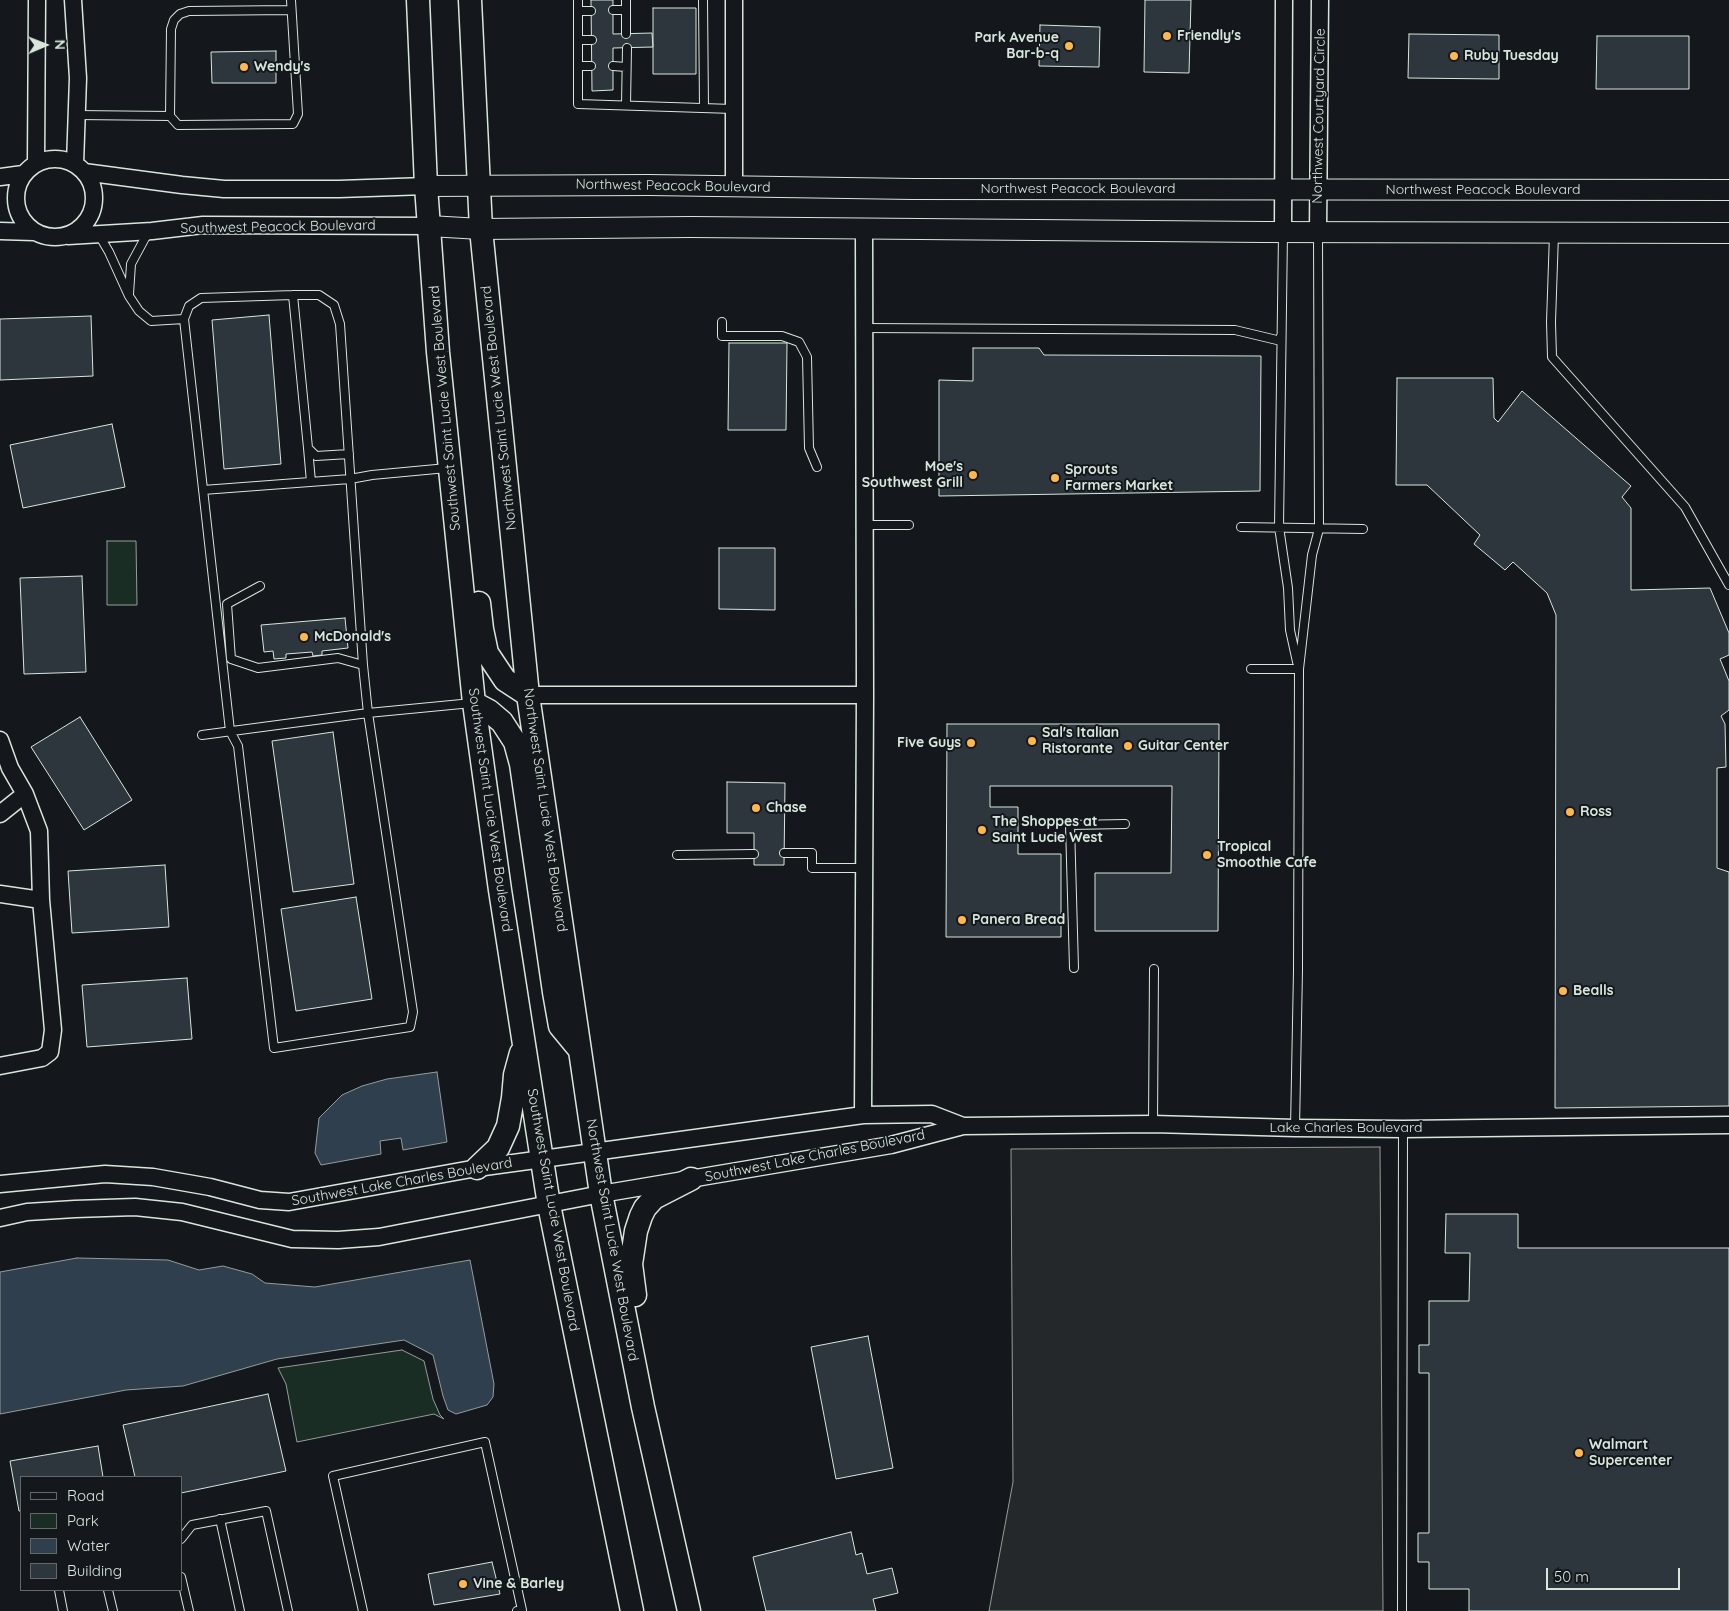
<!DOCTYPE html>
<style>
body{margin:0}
#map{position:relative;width:1729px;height:1611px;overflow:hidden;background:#14181c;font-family:Quicksand,sans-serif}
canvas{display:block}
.legend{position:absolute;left:20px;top:1476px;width:162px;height:115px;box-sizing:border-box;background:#14181c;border:1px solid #626a69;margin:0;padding:6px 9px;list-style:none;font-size:15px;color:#d8e6dc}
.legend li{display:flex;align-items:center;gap:10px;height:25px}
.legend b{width:25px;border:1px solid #626a69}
.north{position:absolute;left:20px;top:20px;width:50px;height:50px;-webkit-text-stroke:4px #14181c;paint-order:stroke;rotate:89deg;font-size:14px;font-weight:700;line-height:20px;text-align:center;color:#d8e6dc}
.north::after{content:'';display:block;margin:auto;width:18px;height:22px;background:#d8e6dc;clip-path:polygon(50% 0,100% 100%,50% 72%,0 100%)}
.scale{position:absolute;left:1546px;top:1568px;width:134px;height:22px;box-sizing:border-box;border:2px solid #d8e6dc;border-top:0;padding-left:6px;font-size:15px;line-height:18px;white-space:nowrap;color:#d8e6dc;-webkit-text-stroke:4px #14181c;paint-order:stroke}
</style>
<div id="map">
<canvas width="1729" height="1611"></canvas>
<ul class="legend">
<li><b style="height:6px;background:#14181c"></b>Road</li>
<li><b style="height:14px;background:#1a2d24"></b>Park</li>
<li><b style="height:14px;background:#2f3f4d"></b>Water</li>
<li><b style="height:14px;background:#2c363c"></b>Building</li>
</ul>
<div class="north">N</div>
<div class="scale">50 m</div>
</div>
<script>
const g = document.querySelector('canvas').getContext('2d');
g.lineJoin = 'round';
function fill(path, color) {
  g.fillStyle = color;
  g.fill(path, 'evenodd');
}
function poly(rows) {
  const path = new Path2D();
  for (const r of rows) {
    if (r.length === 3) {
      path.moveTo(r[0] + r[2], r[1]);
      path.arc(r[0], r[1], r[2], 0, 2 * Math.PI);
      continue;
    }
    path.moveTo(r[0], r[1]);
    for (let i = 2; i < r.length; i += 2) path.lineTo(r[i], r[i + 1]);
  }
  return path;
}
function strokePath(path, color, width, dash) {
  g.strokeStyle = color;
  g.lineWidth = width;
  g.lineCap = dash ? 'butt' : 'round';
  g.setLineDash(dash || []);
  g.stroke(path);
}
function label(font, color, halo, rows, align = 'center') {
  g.font = font + ' Quicksand,sans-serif';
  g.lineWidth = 4;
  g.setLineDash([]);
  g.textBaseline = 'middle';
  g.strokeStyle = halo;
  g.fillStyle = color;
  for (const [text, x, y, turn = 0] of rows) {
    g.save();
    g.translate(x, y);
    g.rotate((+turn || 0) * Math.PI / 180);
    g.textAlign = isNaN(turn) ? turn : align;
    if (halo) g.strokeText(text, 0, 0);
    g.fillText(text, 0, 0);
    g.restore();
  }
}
const green = poly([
 [107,541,136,541,137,605,107,605,107,541],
 [402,1350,424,1361,433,1399,440,1415,444,1419,434,1414,297,1442,286,1384,278,1368,402,1350]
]);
const parking = poly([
 [1380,1147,1383,1611,989,1611,1013,1482,1011,1149,1380,1147]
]);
const water = poly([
 [437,1072,447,1142,403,1150,401,1138,380,1141,381,1154,321,1165,315,1153,319,1118,342,1095,362,1086,387,1079,437,1072],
 [77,1258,168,1260,199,1270,223,1266,252,1274,265,1283,315,1287,470,1260,494,1384,493,1397,487,1405,456,1414,448,1410,443,1396,433,1355,404,1340,277,1359,183,1386,126,1390,0,1414,0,1272,77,1258]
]);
const building = poly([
 [591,0,613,0,613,34,652,33,653,47,613,48,613,90,592,91,591,0],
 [1145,0,1191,0,1189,73,1144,72,1145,0],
 [653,8,696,8,696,74,653,74,653,8],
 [1040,25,1100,27,1099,67,1039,66,1040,25],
 [1409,34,1499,35,1499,79,1408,78,1409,34],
 [1597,36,1689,36,1689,89,1596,89,1597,36],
 [276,51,276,83,212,83,211,52,276,51],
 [269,315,281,464,224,469,212,320,269,315],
 [91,316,93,376,0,380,0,319,91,316],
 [729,343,787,343,786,430,728,430,729,343],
 [973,348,1039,348,1044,355,1261,356,1260,491,939,496,939,380,973,381,973,348],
 [1397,378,1493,378,1494,418,1498,422,1522,391,1631,486,1622,497,1631,508,1631,590,1710,588,1729,633,1729,655,1720,659,1729,681,1729,710,1721,716,1725,724,1726,767,1717,768,1717,868,1729,872,1729,1106,1555,1108,1556,615,1547,593,1513,562,1505,570,1474,544,1480,535,1427,485,1396,485,1397,378],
 [112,424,125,487,23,508,10,445,112,424],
 [719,548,775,548,775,610,719,609,719,548],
 [82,576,86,672,24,674,20,578,82,576],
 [345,618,348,648,322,651,322,655,313,656,312,652,286,654,286,658,274,659,273,651,264,652,261,625,345,618],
 [80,717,132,800,84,830,31,747,80,717],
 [947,724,1219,724,1218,931,1095,931,1095,873,1171,873,1172,786,990,786,990,807,1018,807,1018,854,1061,854,1061,937,946,937,947,724],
 [333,732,354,884,293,892,272,741,333,732],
 [727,782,785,783,784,865,754,865,754,833,727,833,727,782],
 [165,865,169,927,72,933,68,871,165,865],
 [356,897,372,999,296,1011,281,909,356,897],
 [187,978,192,1039,87,1047,82,985,187,978],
 [1446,1214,1518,1214,1518,1248,1729,1248,1729,1611,1469,1611,1469,1589,1429,1589,1429,1562,1418,1562,1418,1533,1429,1533,1429,1373,1419,1373,1419,1345,1429,1345,1429,1301,1469,1301,1470,1253,1445,1253,1446,1214],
 [868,1336,893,1468,836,1479,811,1347,868,1336],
 [268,1394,286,1471,181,1493,181,1477,135,1477,123,1425,268,1394],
 [98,1446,103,1477,21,1477,21,1511,19,1511,10,1461,98,1446],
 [851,1532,856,1555,862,1553,867,1574,892,1568,898,1593,873,1599,876,1611,766,1611,753,1557,851,1532],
 [492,1562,500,1594,434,1605,428,1574,492,1562]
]);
const service = poly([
 [578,0,578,104,733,109],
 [626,0,626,34],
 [703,0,704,107],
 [613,10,626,10],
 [578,11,591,11],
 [578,40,592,40],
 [578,66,591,66],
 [613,66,626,67],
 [626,105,627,48],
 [77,115,170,116,178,125,293,124,298,114,291,0],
 [170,116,171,29,174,20,180,14,189,11,291,10],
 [1283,233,1279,527,1288,588,1290,630,1297,662],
 [1554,234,1551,322,1552,357,1685,507,1729,585],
 [99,235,109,252,129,296,139,311,151,321,184,319],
 [129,294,131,264,145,238,150,233],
 [293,295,319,295,334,305,340,324,363,665,368,713,413,1012,410,1027,274,1048,238,746,230,731,184,319,189,306,201,298,293,295],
 [293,295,308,448,316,456,349,454],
 [722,322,722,336,782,336,799,342,807,357,809,448,817,467],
 [864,328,1235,330,1281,341,1281,336],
 [308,448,311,482],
 [203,490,350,479,372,475,447,468],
 [864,525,909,525],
 [1241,527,1363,529],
 [260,586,227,604,231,659,258,668,338,658,363,665],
 [1251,669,1299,669],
 [202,735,368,713,472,703],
 [784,853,812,853,812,868,863,868],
 [677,855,754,854],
 [1074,968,1070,825,1125,824],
 [1153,1124,1154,969],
 [1295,1128,1298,970,1299,669,1312,555,1319,529,1318,234],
 [220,1519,240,1611],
 [181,1539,192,1525,266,1511,288,1611],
 [181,1577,189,1611],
 [59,1590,63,1611],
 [108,1590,113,1611],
 [363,1611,333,1476,485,1442,522,1610,517,1611],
 [1402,1611,1403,1129]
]);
const minor = poly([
 [73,0,78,78,75,164],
 [55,198,39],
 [36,163,37,0],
 [84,172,182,185,224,189,339,189,426,186],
 [0,177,23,174],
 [734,187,734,0],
 [0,231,34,232],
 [1283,232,1284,0],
 [1318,232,1320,0],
 [68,236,152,231,203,225,429,226],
 [528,695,865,695],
 [0,740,10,768,25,794,39,831,41,900,53,1030,50,1052,42,1058,0,1066],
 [0,814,25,794],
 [0,894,41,900],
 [863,1115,865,695,864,228],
 [0,1184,105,1174,153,1177,210,1187,260,1200,289,1202,477,1168,863,1115,932,1114,963,1126],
 [0,1218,27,1212,75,1209,135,1207,182,1212,292,1239,338,1240,379,1237,601,1194,891,1145,963,1126,1153,1124,1295,1128,1403,1129,1729,1125]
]);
const tertiary = poly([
 [426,186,649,185,913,189,1729,190],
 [429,226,481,229,691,227,1264,232,1729,233]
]);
const secondary = poly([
 [418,0,426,186,438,352,474,703,500,890,549,1205,632,1611],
 [470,0,481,229,528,695,601,1194,643,1407,689,1611],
 [479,603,482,629,487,653,505,680,528,695],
 [474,703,489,711,502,722,515,742,521,764,554,992,560,1026,579,1049],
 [477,1168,498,1148,508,1126,513,1098,515,1075,521,1053],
 [635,1295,631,1264,636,1231,641,1216,645,1208,654,1198,691,1179]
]);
const markers = [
 [1167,36,5,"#ffb74d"],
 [1069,46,5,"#ffb74d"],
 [1454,56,5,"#ffb74d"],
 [244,67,5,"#ffb74d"],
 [973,475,5,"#ffb74d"],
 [1055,478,5,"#ffb74d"],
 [304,637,5,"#ffb74d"],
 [1032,741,5,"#ffb74d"],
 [971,743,5,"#ffb74d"],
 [1128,746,5,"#ffb74d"],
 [756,808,5,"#ffb74d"],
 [1570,812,5,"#ffb74d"],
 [982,830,5,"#ffb74d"],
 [1207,855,5,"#ffb74d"],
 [962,920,5,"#ffb74d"],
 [1563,991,5,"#ffb74d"],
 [1579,1453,5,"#ffb74d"],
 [463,1584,5,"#ffb74d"]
];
const poiNames = [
 ["Friendly's",1177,36],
 ["Park Avenue",1059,38,"right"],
 ["Bar-b-q",1059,54,"right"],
 ["Ruby Tuesday",1464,56],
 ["Wendy's",254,67],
 ["Moe's",963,467,"right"],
 ["Southwest Grill",963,483,"right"],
 ["Sprouts",1065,470],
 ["Farmers Market",1065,486],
 ["McDonald's",314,637],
 ["Sal's Italian",1042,733],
 ["Ristorante",1042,749],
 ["Five Guys",961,743,"right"],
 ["Guitar Center",1138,746],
 ["Chase",766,808],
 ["Ross",1580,812],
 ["The Shoppes at",992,822],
 ["Saint Lucie West",992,838],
 ["Tropical",1217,847],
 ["Smoothie Cafe",1217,863],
 ["Panera Bread",972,920],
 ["Bealls",1573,991],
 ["Walmart",1589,1445],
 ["Supercenter",1589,1461],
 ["Vine & Barley",473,1584]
];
const streetNames = [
 ["Northwest Courtyard Circle",1319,116,-89],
 ["Northwest Peacock Boulevard",673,186,1],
 ["Northwest Peacock Boulevard",1078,189],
 ["Northwest Peacock Boulevard",1483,190],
 ["Southwest Peacock Boulevard",278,227,-1],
 ["Southwest Saint Lucie West Boulevard",445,408,-95],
 ["Northwest Saint Lucie West Boulevard",499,408,-96],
 ["Southwest Saint Lucie West Boulevard",490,810,82],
 ["Northwest Saint Lucie West Boulevard",545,810,82],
 ["Lake Charles Boulevard",1346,1128],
 ["Southwest Lake Charles Boulevard",815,1156,-11],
 ["Southwest Lake Charles Boulevard",402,1182,-10],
 ["Southwest Saint Lucie West Boulevard",553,1210,80],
 ["Northwest Saint Lucie West Boulevard",612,1240,80]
];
fill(green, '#1a2d24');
strokePath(green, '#939e99', 1);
fill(parking, '#24282b');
strokePath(parking, '#939e99', 1);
fill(water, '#2f3f4d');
strokePath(water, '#939e99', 1);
fill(building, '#2c363c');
strokePath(building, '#d8e6dc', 1);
strokePath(service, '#d8e6dc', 10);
strokePath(minor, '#d8e6dc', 19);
strokePath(tertiary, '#d8e6dc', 22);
strokePath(secondary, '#d8e6dc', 25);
strokePath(service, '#14181c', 8);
strokePath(minor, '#14181c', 16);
strokePath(tertiary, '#14181c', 20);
strokePath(secondary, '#14181c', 22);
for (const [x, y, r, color] of markers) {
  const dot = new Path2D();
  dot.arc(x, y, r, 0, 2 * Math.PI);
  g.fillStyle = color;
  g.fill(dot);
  strokePath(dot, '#14181c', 2);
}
label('bold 14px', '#d8e6dc', '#14181c', poiNames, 'left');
label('14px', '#d8e6dc', '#14181c', streetNames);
</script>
